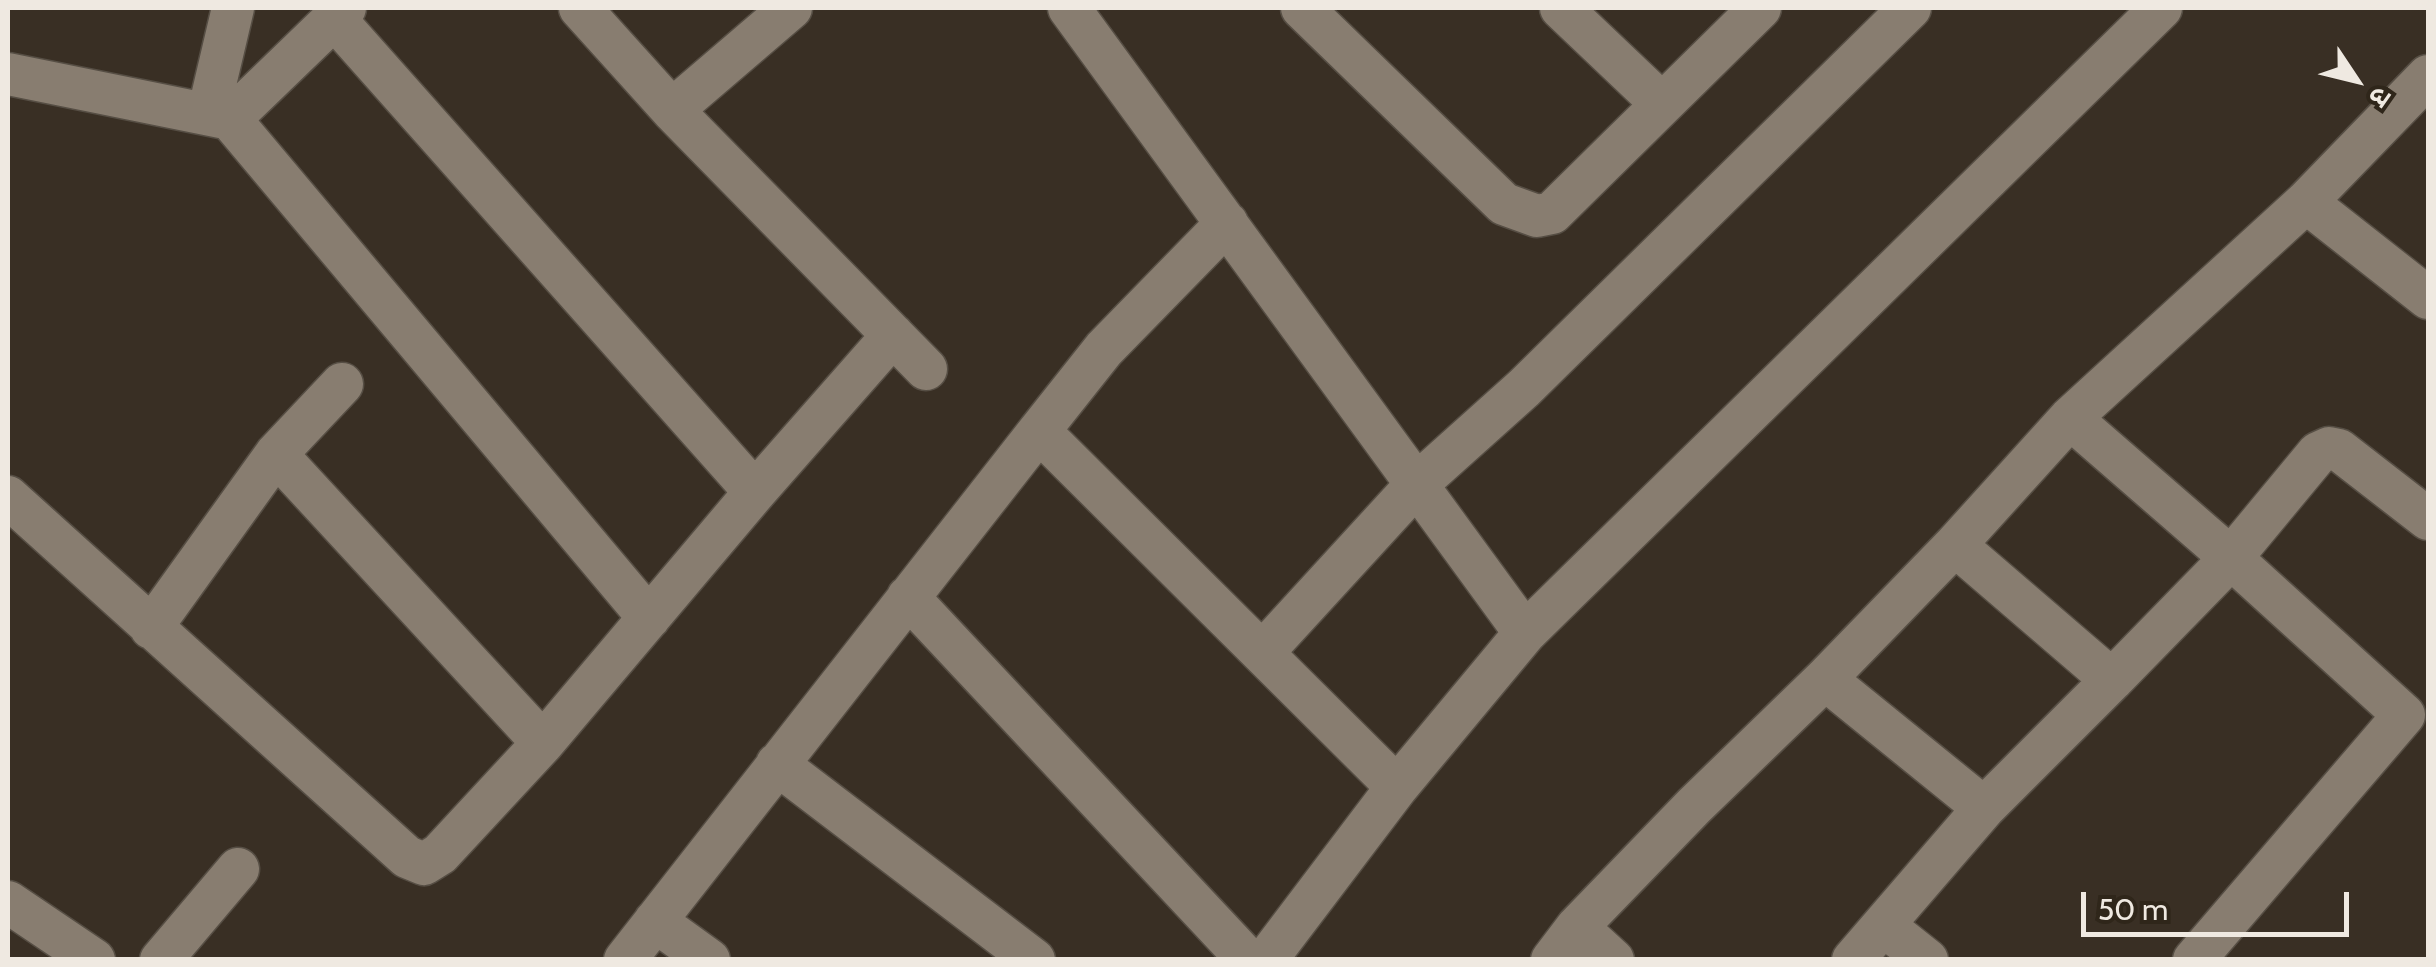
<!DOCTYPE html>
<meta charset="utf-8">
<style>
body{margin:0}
#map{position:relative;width:2436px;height:967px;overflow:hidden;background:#392f24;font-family:Cabin,"Noto Sans Devanagari",sans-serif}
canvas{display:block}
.frame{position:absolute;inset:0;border:10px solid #efe9e1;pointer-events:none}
.north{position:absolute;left:2306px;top:30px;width:100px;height:100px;-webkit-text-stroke:8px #2f261a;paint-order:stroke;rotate:125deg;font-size:28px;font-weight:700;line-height:40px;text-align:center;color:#efe9e1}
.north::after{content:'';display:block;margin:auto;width:35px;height:45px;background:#efe9e1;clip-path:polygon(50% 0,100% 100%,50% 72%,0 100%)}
.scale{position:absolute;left:2081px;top:892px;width:268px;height:45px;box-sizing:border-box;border:5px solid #efe9e1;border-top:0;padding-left:12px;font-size:30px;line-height:35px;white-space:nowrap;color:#efe9e1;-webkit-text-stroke:8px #2f261a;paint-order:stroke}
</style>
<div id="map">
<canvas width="2436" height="967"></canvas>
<div class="frame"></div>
<div class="north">उ</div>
<div class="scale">50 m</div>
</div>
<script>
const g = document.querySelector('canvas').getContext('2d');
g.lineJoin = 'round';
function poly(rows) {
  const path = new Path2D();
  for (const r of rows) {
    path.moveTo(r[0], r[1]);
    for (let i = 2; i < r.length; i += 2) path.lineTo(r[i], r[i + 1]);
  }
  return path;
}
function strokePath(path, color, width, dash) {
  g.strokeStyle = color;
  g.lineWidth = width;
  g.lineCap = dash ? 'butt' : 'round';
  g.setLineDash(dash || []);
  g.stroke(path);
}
const minor = poly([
 [580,8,672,110,791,8],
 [1069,8,1525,633,2161,8],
 [1302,8,1504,204,1537,216,1552,213,1760,8],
 [1561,8,1662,104],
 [334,18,755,492],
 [8,74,230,119,345,8],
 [672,110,926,369],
 [208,114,233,8],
 [230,119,649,618],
 [2306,202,2428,298],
 [1039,431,1104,349,1227,223],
 [276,454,543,743],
 [8,497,407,857,424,864,440,854,543,743,755,492,893,335],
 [1955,545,2070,418],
 [908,597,1248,960],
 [151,628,276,454,342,384],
 [1263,652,1417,484,1524,388,1910,8],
 [1825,679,1984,808,1853,960],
 [777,764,1034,960],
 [1984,808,2112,680],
 [8,902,94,960],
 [655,921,709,960],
 [1883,925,1927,960],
 [1577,927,1613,960],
 [161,960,238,869],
 [625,960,1039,431,1397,787],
 [1266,960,1397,787,1525,633],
 [1552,960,1577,927,1694,806,1825,679,1955,545,2112,680,2231,558,2070,418,2306,202,2428,76],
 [2194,960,2404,715,2231,558,2318,453,2329,448,2339,450,2428,519]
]);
strokePath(minor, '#564e44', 45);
strokePath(minor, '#887d70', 42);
</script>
